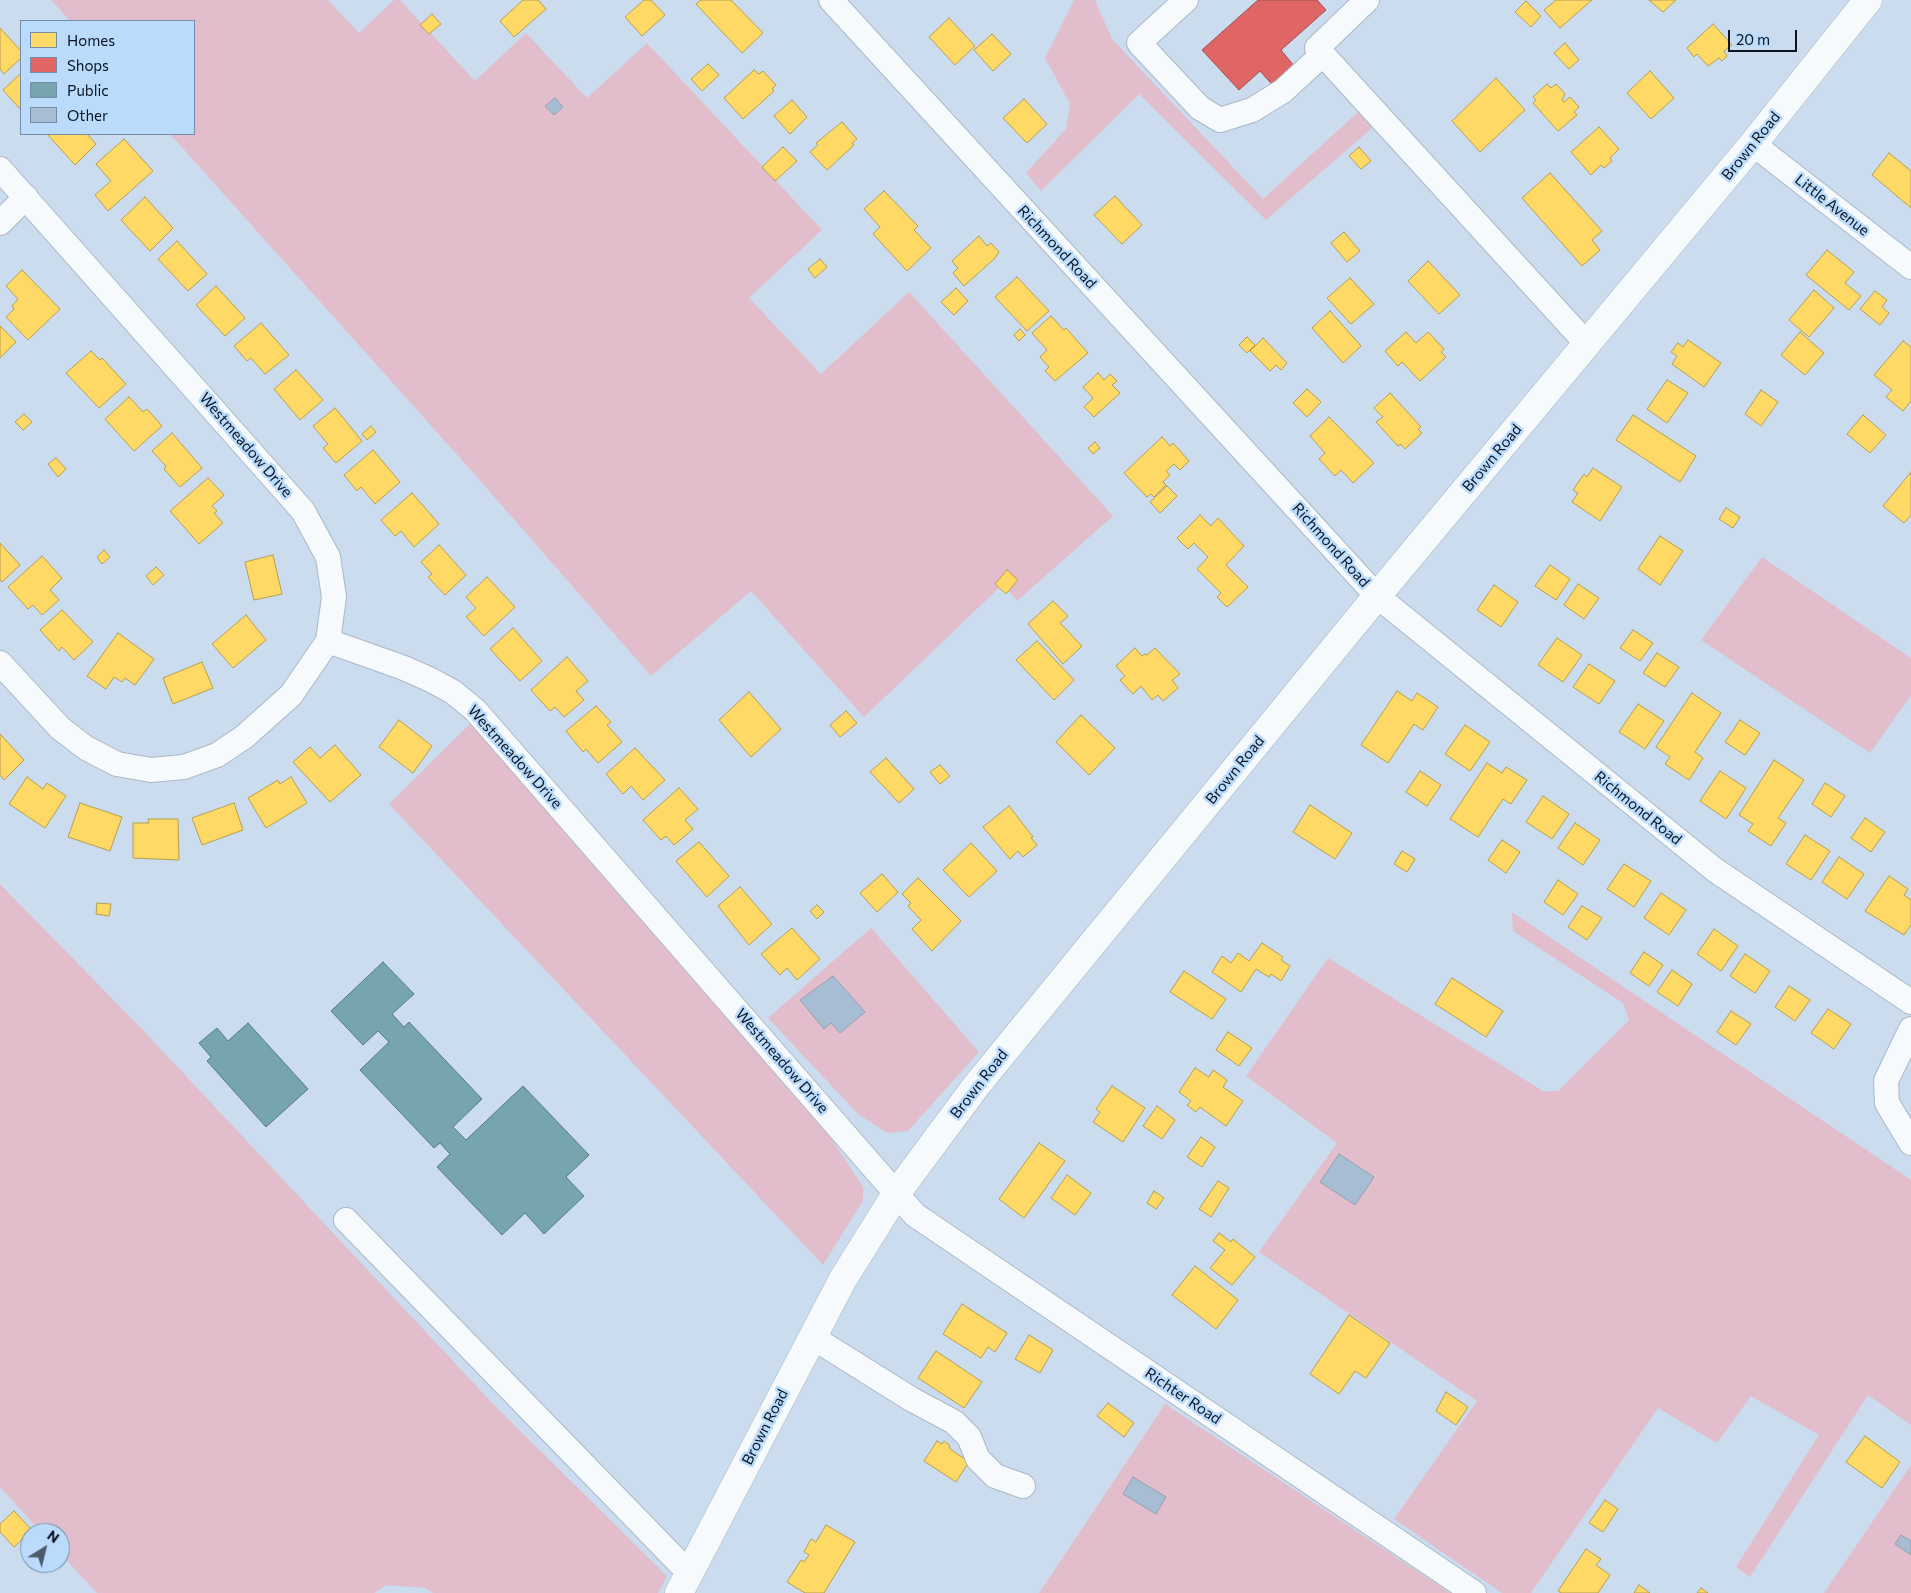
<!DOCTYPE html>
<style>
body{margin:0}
#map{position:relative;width:1911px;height:1593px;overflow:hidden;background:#cadcee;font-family:Commissioner,sans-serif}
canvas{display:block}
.legend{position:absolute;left:20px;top:20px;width:175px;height:115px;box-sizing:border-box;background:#bbdbfd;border:1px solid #748ca5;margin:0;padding:6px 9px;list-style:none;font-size:15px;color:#0a1521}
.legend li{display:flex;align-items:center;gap:10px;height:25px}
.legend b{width:25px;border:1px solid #748ca5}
.north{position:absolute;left:20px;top:1523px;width:50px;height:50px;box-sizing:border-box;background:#bbdbfd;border:1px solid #748ca5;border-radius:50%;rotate:36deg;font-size:14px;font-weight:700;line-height:20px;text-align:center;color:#0a1521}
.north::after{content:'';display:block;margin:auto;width:18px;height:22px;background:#4d5b69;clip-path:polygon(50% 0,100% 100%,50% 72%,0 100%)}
.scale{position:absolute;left:1728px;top:30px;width:69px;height:22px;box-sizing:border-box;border:2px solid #0a1521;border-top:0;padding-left:6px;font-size:15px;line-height:18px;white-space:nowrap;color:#0a1521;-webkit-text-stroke:4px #bbdbfd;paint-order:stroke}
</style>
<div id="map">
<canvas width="1911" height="1593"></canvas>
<ul class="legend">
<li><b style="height:14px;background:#ffd966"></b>Homes</li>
<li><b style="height:14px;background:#e06666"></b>Shops</li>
<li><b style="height:14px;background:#76a5af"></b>Public</li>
<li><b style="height:14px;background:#a7bdd3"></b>Other</li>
</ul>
<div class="north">N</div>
<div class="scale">20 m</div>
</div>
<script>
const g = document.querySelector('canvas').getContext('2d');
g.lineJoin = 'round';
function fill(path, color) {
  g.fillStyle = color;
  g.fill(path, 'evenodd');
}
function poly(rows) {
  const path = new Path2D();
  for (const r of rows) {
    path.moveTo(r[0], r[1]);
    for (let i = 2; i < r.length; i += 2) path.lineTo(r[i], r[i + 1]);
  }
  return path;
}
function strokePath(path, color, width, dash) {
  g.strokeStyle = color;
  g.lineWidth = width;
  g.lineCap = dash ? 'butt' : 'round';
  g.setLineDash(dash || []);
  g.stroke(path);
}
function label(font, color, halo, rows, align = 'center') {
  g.font = font + ' Commissioner,sans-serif';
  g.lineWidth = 5;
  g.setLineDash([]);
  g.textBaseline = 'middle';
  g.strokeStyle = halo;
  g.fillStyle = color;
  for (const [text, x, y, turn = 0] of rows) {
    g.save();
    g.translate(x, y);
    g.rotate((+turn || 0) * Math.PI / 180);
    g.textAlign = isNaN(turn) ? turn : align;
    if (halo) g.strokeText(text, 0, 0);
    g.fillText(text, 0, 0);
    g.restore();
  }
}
const green = poly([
 [51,0,328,0,359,33,394,0,400,0,475,81,526,33,587,98,647,43,822,230,749,298,821,374,909,292,1113,516,1017,601,1003,584,864,717,751,591,651,676,468,467,170,134,194,134,194,21,70,21],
 [1074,0,1095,0,1112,39,1263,199,1358,112,1373,127,1266,220,1139,94,1041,191,1026,173,1066,129,1070,104,1045,58],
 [1762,557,1911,658,1911,695,1870,753,1701,640],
 [471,723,831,1138,863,1187,863,1201,823,1265,389,804],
 [0,884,141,1028,498,1409,667,1576,658,1593,433,1593,426,1588,387,1585,374,1593,97,1593,60,1553,60,1533,42,1533,0,1487],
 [1512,912,1911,1180,1911,1425,1868,1395,1750,1577,1736,1567,1819,1435,1751,1396,1717,1443,1658,1408,1531,1593,1502,1593,1394,1519,1477,1401,1259,1252,1337,1143,1246,1076,1328,958,1543,1091,1558,1091,1629,1020,1623,1003,1513,931],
 [871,928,979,1052,908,1131,887,1133,858,1114,768,1018],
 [1165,1404,1450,1593,1039,1593],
 [1911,1465,1911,1593,1824,1593]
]);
const homes = poly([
 [523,0,538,0,546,9,514,37,500,21,523,0],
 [644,0,651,0,665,15,642,36,625,17,644,0],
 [701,0,731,0,763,33,742,53,696,4,701,0],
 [1556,0,1592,0,1560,28,1544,10,1556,0],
 [1649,0,1676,0,1663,12,1649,0],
 [1526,1,1541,16,1531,27,1515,12,1526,1],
 [432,14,441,24,429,34,420,25,432,14],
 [949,18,975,46,955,65,929,37,949,18],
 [1713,24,1732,45,1724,51,1727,56,1722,61,1719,58,1708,66,1697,54,1694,57,1687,48,1713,24],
 [0,28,21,51,21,58,4,74,0,69,0,28],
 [992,34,1011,54,993,71,974,50,992,34],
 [1565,43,1579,60,1569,69,1554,53,1565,43],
 [708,64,719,75,702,91,691,79,708,64],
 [754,70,759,74,763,71,776,85,772,89,774,91,743,119,724,98,754,70],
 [1650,71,1674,98,1651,119,1627,93,1650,71],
 [21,73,21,110,3,90,21,73],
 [1496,78,1525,110,1480,152,1452,121,1496,78],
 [1547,84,1551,88,1556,84,1565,94,1562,100,1564,102,1570,97,1579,107,1574,112,1577,115,1558,131,1533,103,1536,100,1533,97,1547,84],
 [1024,99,1047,124,1027,143,1003,118,1024,99],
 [792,100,807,117,790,134,774,116,792,100],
 [842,122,857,139,852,143,854,145,827,170,810,152,818,145,816,143,842,122],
 [1599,127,1619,149,1610,158,1612,161,1604,168,1601,165,1591,175,1571,152,1599,127],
 [47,134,87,134,96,144,75,165,47,134],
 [124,139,153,171,108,211,95,195,111,181,96,164,124,139],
 [783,147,797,161,775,181,762,167,783,147],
 [1359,147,1371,161,1361,169,1349,156,1359,147],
 [1889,153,1911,171,1911,208,1872,175,1889,153],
 [1550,173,1602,231,1592,240,1600,250,1582,266,1522,198,1550,173],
 [884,191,918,226,914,230,931,248,907,271,873,234,880,227,864,209,884,191],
 [1115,196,1142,225,1122,244,1094,215,1115,196],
 [145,197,173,228,150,251,121,220,145,197],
 [1344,232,1360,251,1347,262,1331,243,1344,232],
 [979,236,987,246,991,243,999,252,995,258,964,286,953,273,958,268,952,261,979,236],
 [177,241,207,274,188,291,158,259,177,241],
 [1827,250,1854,272,1845,283,1861,296,1849,310,1806,275,1827,250],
 [820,259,827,267,815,278,808,269,820,259],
 [1428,261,1460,295,1439,314,1408,281,1428,261],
 [22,270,60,309,28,340,6,317,14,309,12,306,18,299,6,286,22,270],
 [1017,277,1049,311,1027,331,995,297,1017,277],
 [1350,278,1374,304,1351,324,1327,298,1350,278],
 [216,286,245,318,225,336,196,305,216,286],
 [956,288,968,301,954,315,941,302,956,288],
 [1814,290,1834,308,1809,337,1789,320,1814,290],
 [1875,291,1887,300,1882,307,1889,313,1880,325,1860,309,1875,291],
 [1330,311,1361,346,1343,363,1312,328,1330,311],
 [1051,316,1064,330,1066,328,1088,353,1055,381,1045,371,1049,367,1040,357,1047,350,1032,333,1051,316],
 [261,323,289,355,265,374,251,358,247,361,234,346,261,323],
 [0,326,16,342,0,358,0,326],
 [1020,329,1025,335,1019,341,1014,335,1020,329],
 [1406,332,1416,343,1428,332,1444,349,1441,352,1446,357,1420,381,1402,362,1398,366,1385,351,1406,332],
 [1800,332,1824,353,1805,375,1781,355,1800,332],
 [1247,337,1255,345,1247,353,1239,345,1247,337],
 [1263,338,1287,363,1281,370,1276,365,1270,371,1250,351,1263,338],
 [1688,340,1721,363,1704,387,1672,364,1677,356,1671,352,1678,343,1683,347,1688,340],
 [1903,341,1911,347,1911,401,1903,411,1886,397,1892,390,1874,375,1903,341],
 [91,351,100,360,102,358,126,384,99,408,66,373,91,351],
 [296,370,323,400,300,420,274,389,296,370],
 [1098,373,1104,380,1110,374,1117,381,1112,385,1120,393,1094,417,1084,407,1093,398,1083,387,1098,373],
 [1667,380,1688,393,1667,423,1647,409,1667,380],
 [1307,389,1321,402,1307,417,1293,403,1307,389],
 [1761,390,1778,402,1761,426,1745,414,1761,390],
 [1390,393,1421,427,1418,429,1422,433,1405,449,1401,444,1398,446,1376,422,1383,417,1374,408,1390,393],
 [129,397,143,412,147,409,162,426,134,451,105,419,129,397],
 [335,408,362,441,336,463,323,448,328,444,313,426,335,408],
 [24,414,32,422,23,430,15,422,24,414],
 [1633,415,1696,456,1680,482,1616,440,1633,415],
 [1863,415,1886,435,1870,453,1847,434,1863,415],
 [1329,417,1374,463,1353,483,1341,470,1335,476,1319,459,1325,453,1310,436,1329,417],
 [371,426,376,432,367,440,362,434,371,426],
 [172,433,202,468,180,487,164,469,166,466,152,451,172,433],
 [1162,437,1170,446,1173,443,1189,461,1180,470,1174,464,1166,471,1170,475,1163,482,1166,485,1154,497,1151,494,1147,497,1124,473,1162,437],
 [1095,442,1100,448,1093,454,1088,448,1095,442],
 [373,450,400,482,375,504,361,487,357,491,344,475,373,450],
 [56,458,66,469,58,477,48,464,56,458],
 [1593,468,1622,487,1600,521,1572,502,1578,493,1573,490,1584,474,1587,477,1593,468],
 [1911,472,1911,515,1904,523,1883,506,1911,472],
 [208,478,224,495,212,506,217,511,214,513,223,523,199,544,170,511,208,478],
 [1167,486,1177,496,1160,513,1150,502,1167,486],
 [412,493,439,524,414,547,401,531,395,536,381,520,412,493],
 [1726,508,1740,517,1733,528,1719,519,1726,508],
 [1200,515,1211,526,1218,518,1244,546,1226,565,1248,587,1227,607,1217,597,1221,593,1197,569,1208,557,1194,543,1188,549,1177,538,1200,515],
 [1660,536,1683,551,1660,585,1638,569,1660,536],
 [0,543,20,565,2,582,0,580,0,543],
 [439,545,466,575,445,595,428,577,432,574,421,562,439,545],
 [104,550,110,557,102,564,97,557,104,550],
 [273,555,282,594,254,600,245,562,273,555],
 [42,556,62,578,50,590,59,600,42,615,33,605,28,609,8,587,42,556],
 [1550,565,1570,579,1556,600,1535,586,1550,565],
 [156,567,164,575,153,585,146,576,156,567],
 [1007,570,1018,580,1006,594,995,584,1007,570],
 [487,577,515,607,484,636,466,617,476,608,466,597,487,577],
 [1578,584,1599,598,1584,619,1564,605,1578,584],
 [1494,585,1518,602,1501,627,1477,610,1494,585],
 [1053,601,1068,616,1060,623,1082,646,1063,664,1028,624,1053,601],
 [62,610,93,642,74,660,62,647,59,651,40,630,62,610],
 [246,615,266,640,233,668,212,644,246,615],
 [513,628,542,661,520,681,490,649,513,628],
 [1633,630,1653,643,1640,661,1620,648,1633,630],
 [118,633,154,659,135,685,125,678,122,682,114,677,106,689,87,676,118,633],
 [1557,638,1582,655,1563,682,1538,665,1557,638],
 [1037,641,1074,680,1054,700,1016,660,1037,641],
 [1135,648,1142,656,1145,654,1147,655,1155,648,1180,674,1172,680,1178,688,1163,701,1158,695,1152,700,1141,686,1133,694,1120,680,1125,676,1116,666,1135,648],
 [1657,653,1679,667,1665,687,1643,673,1657,653],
 [567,657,588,681,576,691,584,700,564,717,555,707,550,711,531,690,567,657],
 [202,662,213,688,173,704,163,678,202,662],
 [1589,664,1615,681,1599,704,1573,687,1589,664],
 [1397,691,1412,701,1417,693,1438,707,1423,730,1414,724,1388,763,1361,745,1397,691],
 [749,692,781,729,751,757,719,720,749,692],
 [1692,693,1721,713,1695,752,1703,758,1689,780,1665,764,1670,757,1656,747,1692,693],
 [1638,704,1664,721,1645,749,1619,732,1638,704],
 [596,706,611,722,607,725,622,742,598,763,586,749,583,752,566,731,596,706],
 [846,711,857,723,840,737,830,725,846,711],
 [1081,715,1115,748,1089,775,1056,742,1081,715],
 [399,720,432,746,413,773,379,747,399,720],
 [1740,720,1760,733,1745,755,1725,742,1740,720],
 [1465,725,1490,742,1470,771,1445,754,1465,725],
 [0,734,24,760,4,780,0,775,0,734],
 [335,745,361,775,330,802,293,762,310,747,320,758,335,745],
 [635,748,665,780,643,800,631,786,623,794,606,774,635,748],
 [886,758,914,789,899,803,870,772,886,758],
 [1774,760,1804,780,1778,818,1786,823,1771,846,1748,831,1753,824,1739,815,1774,760],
 [1487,763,1502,773,1506,767,1527,780,1511,804,1503,799,1478,837,1450,819,1487,763],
 [940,765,950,776,940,784,930,772,940,765],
 [1420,771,1441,785,1427,806,1406,792,1420,771],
 [1720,771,1746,788,1726,819,1700,801,1720,771],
 [27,777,43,789,47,783,66,796,45,828,9,804,27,777],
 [291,777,307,803,266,828,248,798,278,780,280,784,291,777],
 [1825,783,1845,796,1831,817,1812,804,1825,783],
 [679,788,698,809,685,820,693,829,674,845,666,836,661,840,643,820,679,788],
 [1543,796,1569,814,1552,839,1526,822,1543,796],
 [80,803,122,817,110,851,68,837,80,803],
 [234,803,243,830,202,845,192,818,234,803],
 [1310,805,1352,833,1335,859,1293,832,1310,805],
 [1009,806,1033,837,1031,838,1037,845,1023,857,1018,851,1010,859,983,827,1009,806],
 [1865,818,1885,832,1871,852,1851,838,1865,818],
 [148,819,178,819,179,860,133,858,133,823,149,823,148,819],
 [1575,823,1600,840,1583,865,1558,848,1575,823],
 [1805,835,1830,851,1811,880,1786,864,1805,835],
 [1502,840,1520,852,1506,873,1488,860,1502,840],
 [699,842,729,876,707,897,676,861,699,842],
 [971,843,997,871,969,897,943,870,971,843],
 [1402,851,1415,859,1407,872,1394,864,1402,851],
 [1839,857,1864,874,1847,899,1822,882,1839,857],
 [1624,864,1651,881,1634,907,1607,889,1624,864],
 [882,874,898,892,877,912,860,893,882,874],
 [1889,876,1908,889,1904,895,1911,900,1911,925,1904,935,1865,911,1889,876],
 [918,878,961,921,932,951,912,929,921,920,908,906,911,903,902,894,918,878],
 [1558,880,1578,894,1563,915,1544,902,1558,880],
 [740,887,772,924,749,945,718,906,740,887],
 [1661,893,1686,910,1669,935,1644,918,1661,893],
 [97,903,111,904,109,916,96,914,97,903],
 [817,905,824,912,817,919,810,911,817,905],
 [1582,906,1602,918,1587,940,1568,927,1582,906],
 [792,928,820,959,797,980,787,968,780,975,761,954,792,928],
 [1714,929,1738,946,1721,971,1697,954,1714,929],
 [1262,943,1283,957,1281,960,1290,966,1281,981,1271,974,1269,977,1256,969,1241,992,1212,972,1222,956,1231,963,1238,953,1249,961,1262,943],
 [1644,952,1663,965,1649,986,1630,973,1644,952],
 [1745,954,1770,971,1755,993,1730,976,1745,954],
 [1672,970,1692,984,1678,1006,1657,992,1672,970],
 [1184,971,1226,999,1212,1019,1170,992,1184,971],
 [1452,978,1503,1011,1486,1037,1435,1004,1452,978],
 [1789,986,1810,1000,1795,1021,1775,1007,1789,986],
 [1828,1009,1851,1024,1834,1049,1811,1033,1828,1009],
 [1731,1011,1751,1024,1736,1045,1717,1032,1731,1011],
 [1228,1032,1252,1048,1239,1066,1216,1050,1228,1032],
 [1195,1068,1209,1077,1213,1070,1227,1080,1223,1087,1243,1101,1226,1126,1200,1107,1196,1112,1187,1105,1191,1101,1179,1092,1195,1068],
 [1112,1086,1145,1108,1123,1142,1093,1122,1100,1112,1096,1109,1112,1086],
 [1157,1106,1175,1120,1162,1139,1143,1126,1157,1106],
 [1201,1137,1215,1147,1202,1167,1187,1157,1201,1137],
 [1039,1143,1065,1161,1024,1218,999,1199,1039,1143],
 [1067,1175,1091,1193,1075,1215,1051,1198,1067,1175],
 [1218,1181,1229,1188,1211,1217,1199,1209,1218,1181],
 [1154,1191,1164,1198,1156,1209,1147,1203,1154,1191],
 [1219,1233,1231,1242,1233,1239,1255,1257,1232,1285,1210,1268,1225,1250,1213,1241,1219,1233],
 [1195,1266,1238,1300,1216,1329,1172,1295,1195,1266],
 [962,1304,1007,1333,995,1352,988,1347,981,1358,943,1334,962,1304],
 [1349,1315,1390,1343,1366,1378,1355,1371,1339,1394,1310,1374,1349,1315],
 [1029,1335,1053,1350,1040,1373,1015,1359,1029,1335],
 [936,1351,982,1382,964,1408,918,1378,936,1351],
 [1446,1392,1468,1407,1456,1425,1436,1411,1446,1392],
 [1108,1403,1134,1423,1124,1437,1097,1416,1108,1403],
 [1865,1436,1900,1462,1882,1488,1846,1462,1865,1436],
 [937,1441,942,1444,944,1441,950,1446,949,1448,969,1462,956,1482,924,1461,937,1441],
 [1605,1500,1618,1509,1603,1532,1589,1523,1605,1500],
 [14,1511,32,1530,14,1547,0,1532,0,1524,14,1511],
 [826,1525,855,1542,824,1593,805,1593,787,1582,801,1560,804,1562,809,1555,804,1552,811,1539,816,1542,826,1525],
 [1586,1549,1601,1559,1596,1565,1610,1575,1598,1593,1561,1593,1558,1591,1586,1549],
 [1639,1585,1650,1593,1634,1593,1639,1585],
 [1701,1588,1708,1593,1697,1593,1701,1588]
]);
const shops = poly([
 [1258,0,1317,0,1326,10,1281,50,1299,72,1278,91,1260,71,1239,90,1202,50,1258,0]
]);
const public = poly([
 [383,962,414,994,392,1014,404,1027,409,1022,482,1099,453,1127,466,1140,523,1086,589,1155,566,1177,584,1196,544,1234,525,1213,502,1235,437,1167,450,1154,440,1143,434,1148,360,1070,389,1042,378,1031,363,1045,331,1011,383,962],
 [248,1023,308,1089,266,1127,207,1061,211,1057,199,1043,217,1028,228,1041,248,1023]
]);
const building = poly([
 [555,98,563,107,554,115,545,106,555,98],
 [833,976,865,1012,840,1033,831,1023,824,1029,800,1000,833,976],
 [1339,1154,1374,1177,1355,1205,1320,1182,1339,1154],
 [1133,1477,1166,1497,1156,1514,1123,1494,1133,1477],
 [1901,1535,1911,1541,1911,1555,1895,1544,1901,1535]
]);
const minor = poly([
 [831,0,1377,596,1715,870,1911,1002],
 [1186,0,1139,43,1200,108,1220,120,1252,110,1283,91,1323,54],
 [1367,0,1317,48,1587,344],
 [1753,144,1911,267],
 [0,169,303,511,328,557,334,597,328,641,291,695,244,737,217,755,184,767,151,770,117,764,86,748,60,728,0,663],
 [0,223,26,197],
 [328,641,404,668,431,680,453,692,475,710,915,1215,1474,1593],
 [1911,1029,1886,1081,1887,1103,1911,1143],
 [346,1220,689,1573],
 [812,1337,911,1399,954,1422,969,1437,978,1459,995,1476,1023,1486]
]);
const major = poly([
 [679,1593,843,1279,896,1194,976,1086,1377,596,1753,144,1868,0]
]);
const streetNames = [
 ["Brown Road",1751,146,-51],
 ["Little Avenue",1832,205,38],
 ["Richmond Road",1057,247,47],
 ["Westmeadow Drive",246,445,49],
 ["Brown Road",1492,458,-50],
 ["Richmond Road",1331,545,48],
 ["Westmeadow Drive",515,757,48],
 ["Brown Road",1235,770,-51],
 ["Richmond Road",1638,808,39],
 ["Westmeadow Drive",782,1061,49],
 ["Brown Road",979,1084,-52],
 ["Richter Road",1183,1396,34],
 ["Brown Road",765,1427,-63]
];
fill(green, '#e2becc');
fill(homes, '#ffd966');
strokePath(homes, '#b69e51', 1);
fill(shops, '#e06666');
strokePath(shops, '#a04e51', 1);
fill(public, '#76a5af');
strokePath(public, '#567a84', 1);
fill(building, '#a7bdd3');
strokePath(building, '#93a1af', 1);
strokePath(minor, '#aab8c6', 26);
strokePath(major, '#aab8c6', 29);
strokePath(minor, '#f7fafc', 24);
strokePath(major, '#f7fafc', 28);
label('15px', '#0a1521', '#bbdbfd', streetNames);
</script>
